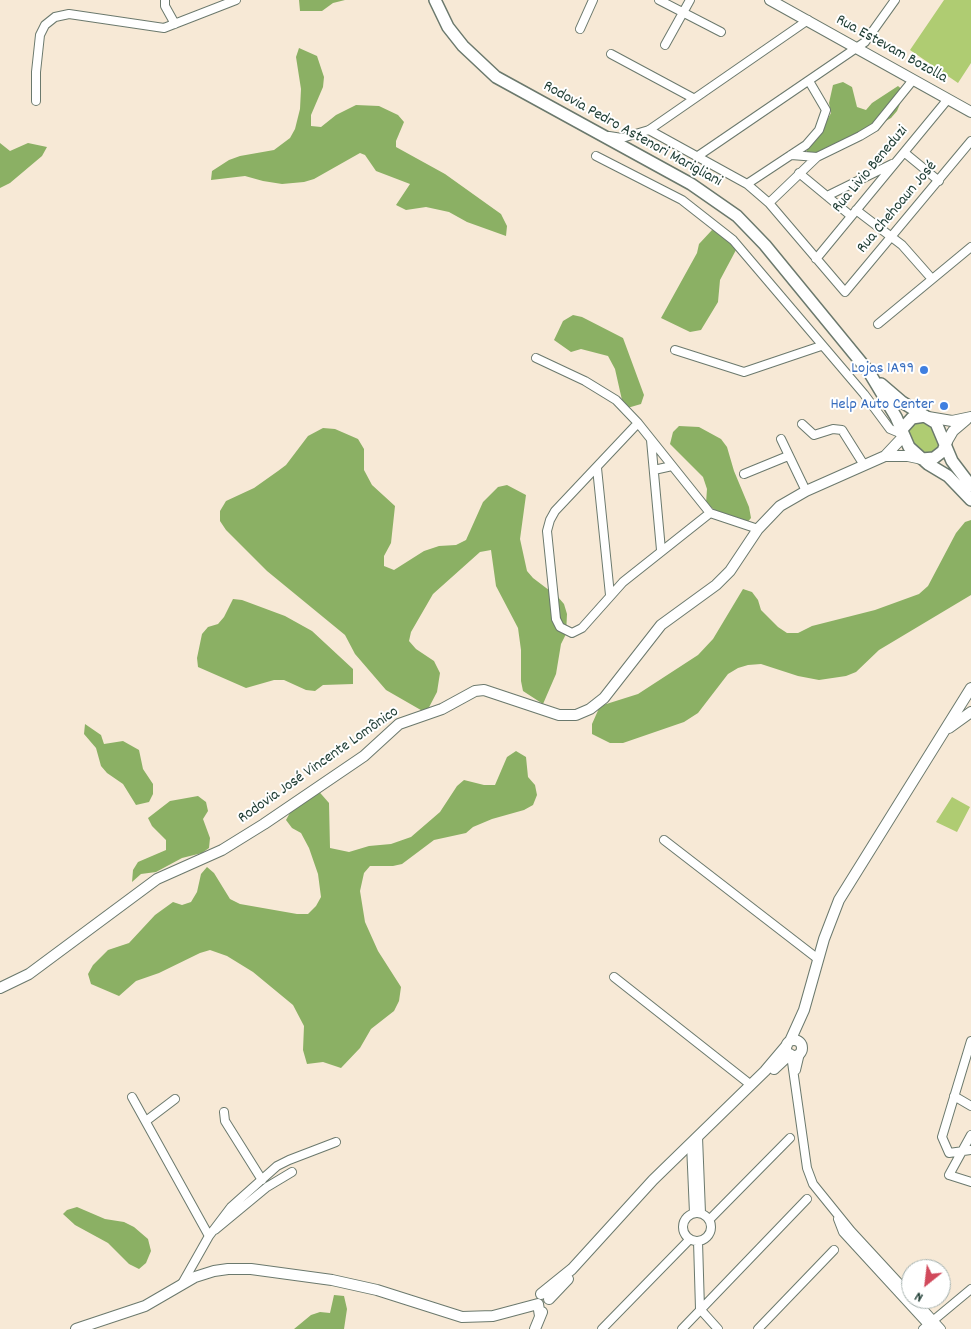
<!DOCTYPE html>
<meta charset="utf-8">
<style>
body{margin:0}
#map{position:relative;width:971px;height:1329px;overflow:hidden;background:#f7e9d6;font-family:Dekko,sans-serif}
canvas{display:block}
.north{position:absolute;left:901px;top:1259px;width:50px;height:50px;box-sizing:border-box;background:#fff;border:1px solid #a5b1ae;border-radius:50%;rotate:209deg;font-size:14px;font-weight:700;line-height:20px;text-align:center;color:#1f3d34}
.north::after{content:'';display:block;margin:auto;width:18px;height:22px;background:#d1495b;clip-path:polygon(50% 0,100% 100%,50% 72%,0 100%)}
</style>
<div id="map">
<canvas width="971" height="1329"></canvas>
<div class="north">N</div>
</div>
<script>
const g = document.querySelector('canvas').getContext('2d');
g.lineJoin = 'round';
function fill(path, color) {
  g.fillStyle = color;
  g.fill(path, 'evenodd');
}
function poly(rows) {
  const path = new Path2D();
  for (const r of rows) {
    if (r.length === 3) {
      path.moveTo(r[0] + r[2], r[1]);
      path.arc(r[0], r[1], r[2], 0, 2 * Math.PI);
      continue;
    }
    path.moveTo(r[0], r[1]);
    for (let i = 2; i < r.length; i += 2) path.lineTo(r[i], r[i + 1]);
  }
  return path;
}
function strokePath(path, color, width, dash) {
  g.strokeStyle = color;
  g.lineWidth = width;
  g.lineCap = dash ? 'butt' : 'round';
  g.setLineDash(dash || []);
  g.stroke(path);
}
function label(font, color, halo, rows, align = 'center') {
  g.font = font + ' Dekko,sans-serif';
  g.lineWidth = 4;
  g.setLineDash([]);
  g.textBaseline = 'middle';
  g.strokeStyle = halo;
  g.fillStyle = color;
  for (const [text, x, y, turn = 0] of rows) {
    g.save();
    g.translate(x, y);
    g.rotate((+turn || 0) * Math.PI / 180);
    g.textAlign = isNaN(turn) ? turn : align;
    if (halo) g.strokeText(text, 0, 0);
    g.fillText(text, 0, 0);
    g.restore();
  }
}
const green = poly([
 [944,0,971,0,971,63,958,83,910,50],
 [928,421,941,441,939,449,927,457,910,441,907,429,913,422],
 [952,797,970,807,957,832,936,822]
]);
const forest = poly([
 [299,0,345,0,333,3,322,11,300,11],
 [299,48,317,56,324,77,323,87,311,115,311,126,321,127,336,115,356,105,379,106,398,115,404,122,396,141,396,147,445,174,501,214,507,226,506,236,467,222,449,212,426,207,406,210,396,205,410,184,376,171,365,155,360,153,314,179,304,182,282,184,263,181,245,176,211,180,212,171,229,160,240,156,274,150,290,138,295,129,300,109,301,89,296,57],
 [843,82,852,87,857,107,866,110,872,103,898,86,905,92,897,111,891,118,832,151,808,157,805,141,826,122,831,113,829,103,833,85],
 [0,143,10,151,28,143,47,147,42,156,10,183,0,188],
 [712,230,722,232,738,241,736,250,720,280,718,302,701,330,690,332,661,318,697,253,699,244],
 [573,315,582,317,623,338,644,395,641,404,624,409,615,369,608,356,581,349,571,352,554,340,563,321],
 [679,426,699,427,721,439,727,447,734,471,749,507,751,518,745,525,726,519,706,503,707,489,703,477,670,444,673,432],
 [323,428,335,429,358,439,364,449,364,470,372,485,395,506,391,543,384,556,384,566,394,570,424,551,439,546,456,545,466,540,483,502,498,487,507,485,526,495,520,539,527,571,533,578,558,597,564,604,567,614,566,634,561,644,556,674,543,704,523,691,521,681,521,650,518,628,496,586,491,550,480,552,433,594,411,632,409,641,416,649,434,661,440,673,437,692,426,713,386,690,355,654,345,635,267,571,226,530,220,521,220,511,226,501,254,488,278,471,286,465,308,436],
 [971,520,971,595,879,650,856,672,846,676,819,680,798,676,761,664,748,665,738,668,728,674,698,713,684,722,623,743,610,743,592,734,592,724,600,706,638,694,698,655,713,639,743,589,752,592,758,600,761,610,778,627,787,633,798,633,812,626,875,610,919,594,928,586,956,533,965,522],
 [233,599,242,600,285,616,312,631,353,669,353,684,323,685,315,691,306,690,284,680,274,680,246,688,198,667,197,658,202,634,208,627,218,624,224,617],
 [85,724,101,735,104,744,123,741,139,750,143,769,153,784,153,794,149,802,136,805,123,784,107,773,101,766,96,748,84,734],
 [516,751,526,757,528,777,535,785,537,795,533,805,524,810,492,819,473,827,466,833,434,840,402,864,393,866,370,866,364,873,360,891,365,922,378,951,401,987,399,1001,394,1011,371,1029,360,1048,341,1068,323,1062,307,1064,303,1050,304,1026,293,1005,253,972,227,956,210,950,200,953,159,973,136,981,119,996,91,984,88,974,93,965,108,950,129,943,155,915,173,902,182,905,191,902,197,892,201,874,207,867,214,873,230,899,240,904,297,914,308,914,316,906,321,897,318,874,309,848,301,833,292,828,286,820,297,800,315,787,329,803,330,848,349,852,369,846,391,844,411,837,440,812,457,786,464,780,484,785,495,785,507,757],
 [198,796,206,802,208,811,203,819,210,838,209,848,202,853,182,858,156,872,141,874,132,882,133,870,138,862,166,850,166,840,152,826,148,818,170,801],
 [77,1207,105,1219,124,1222,134,1227,148,1239,151,1251,146,1263,139,1269,129,1264,108,1243,75,1225,63,1214,67,1210],
 [334,1295,344,1296,347,1309,344,1329,294,1329,311,1315,320,1312,330,1313]
]);
const street = poly([
 [165,0,165,6,175,24],
 [659,0,721,32],
 [580,29,593,0],
 [665,45,690,0],
 [611,54,693,98],
 [36,101,36,72,40,35,45,25,55,17,69,14,164,28,236,0],
 [649,130,747,184,769,203,845,292,971,141],
 [609,136,622,138,649,130,808,20],
 [905,153,939,181],
 [791,155,817,157],
 [596,156,682,200,733,240,864,394,890,429,902,434],
 [698,156,865,42,895,0],
 [799,173,851,216],
 [747,184,806,145,819,130,826,110,809,81],
 [827,196,892,164],
 [769,203,817,157,860,136,875,127,913,80],
 [856,210,902,245,932,279],
 [816,259,948,99],
 [878,324,971,247],
 [675,350,744,372,821,346],
 [536,358,585,381,616,400,638,423,710,513],
 [638,423,555,511,550,520,547,531,556,619,560,627,572,633,582,628,623,582,710,513,758,529],
 [802,424,814,435,833,429,842,430,864,465],
 [781,439,806,491],
 [651,440,661,550],
 [597,468,610,595],
 [654,470,672,466],
 [744,474,788,456],
 [664,840,818,959],
 [614,977,751,1085],
 [971,1041,942,1137,949,1153,971,1150],
 [791,1055,807,1168,813,1184,851,1231,911,1296],
 [796,1070,800,1053],
 [954,1096,971,1106],
 [132,1097,209,1236],
 [224,1112,225,1121,262,1180],
 [146,1121,175,1099],
 [971,1135,949,1175,971,1182],
 [698,1137,701,1213],
 [691,1144,694,1213],
 [697,1227,14],
 [710,1219,790,1138],
 [838,1219,843,1232,932,1329],
 [215,1230,267,1187,292,1172],
 [698,1241,700,1309,718,1329],
 [183,1282,209,1236,231,1207,277,1166,289,1160,336,1142],
 [914,1299,941,1329],
 [602,1329,690,1239],
 [682,1329,807,1199],
 [758,1329,834,1250],
 [923,1329,971,1289]
]);
const secondary = poly([
 [770,0,971,112],
 [928,417,952,421,971,417],
 [946,443,953,431,966,420],
 [885,456,901,439,902,434],
 [949,728,971,712],
 [0,988,29,974,157,879,222,850,264,824,364,756,399,724,442,709,475,691,484,690,559,715,576,715,590,709,604,698,661,625,716,585,730,571,758,529,780,506,806,491,885,456,908,456,922,459],
 [794,1048,8],
 [790,1041,804,1010,824,939,839,900,971,688],
 [774,1069,790,1054],
 [541,1294,572,1269,653,1180,765,1071,787,1045],
 [549,1299,568,1279],
 [76,1329,145,1306,195,1277,214,1271,228,1269,251,1269,332,1280,377,1290,462,1317,493,1316,538,1304,540,1316],
 [535,1329,542,1312]
]);
const primary = poly([
 [435,0,448,27,463,46,496,77,691,184,737,216,765,245,869,372,896,417,909,447,928,464,948,476,971,500],
 [881,384,902,402,936,423,952,461,971,486],
 [902,434,903,428,912,418,925,416],
 [922,459,934,458,943,451,946,443]
]);
const markers = [
 [924,370,5,"#3f7fe0"],
 [944,406,5,"#3f7fe0"]
];
const streetNames = [
 ["Rua Estevam Bozolla",891,50,29],
 ["Rodovia Pedro Astenori Marigliani",632,135,29],
 ["Rua Livio Beneduzi",871,170,-50],
 ["Rua Chehoaun José",898,208,-50],
 ["Rodovia José Vincente Lomônico",319,766,-35]
];
const shopNames = [
 ["Lojas 1A99",914,370],
 ["Help Auto Center",934,406]
];
fill(green, '#afcc72');
fill(forest, '#8bb064');
strokePath(street, '#6b796d', 10);
strokePath(secondary, '#6b796d', 12);
strokePath(primary, '#6b796d', 14);
strokePath(street, '#fff', 8);
strokePath(secondary, '#fff', 10);
strokePath(primary, '#fff', 11);
for (const [x, y, r, color] of markers) {
  const dot = new Path2D();
  dot.arc(x, y, r, 0, 2 * Math.PI);
  g.fillStyle = color;
  g.fill(dot);
  strokePath(dot, '#fff', 2);
}
label('16px', '#1f3d34', '#fff', streetNames);
label('16px', '#366cbe', '#fff', shopNames, 'right');
</script>
